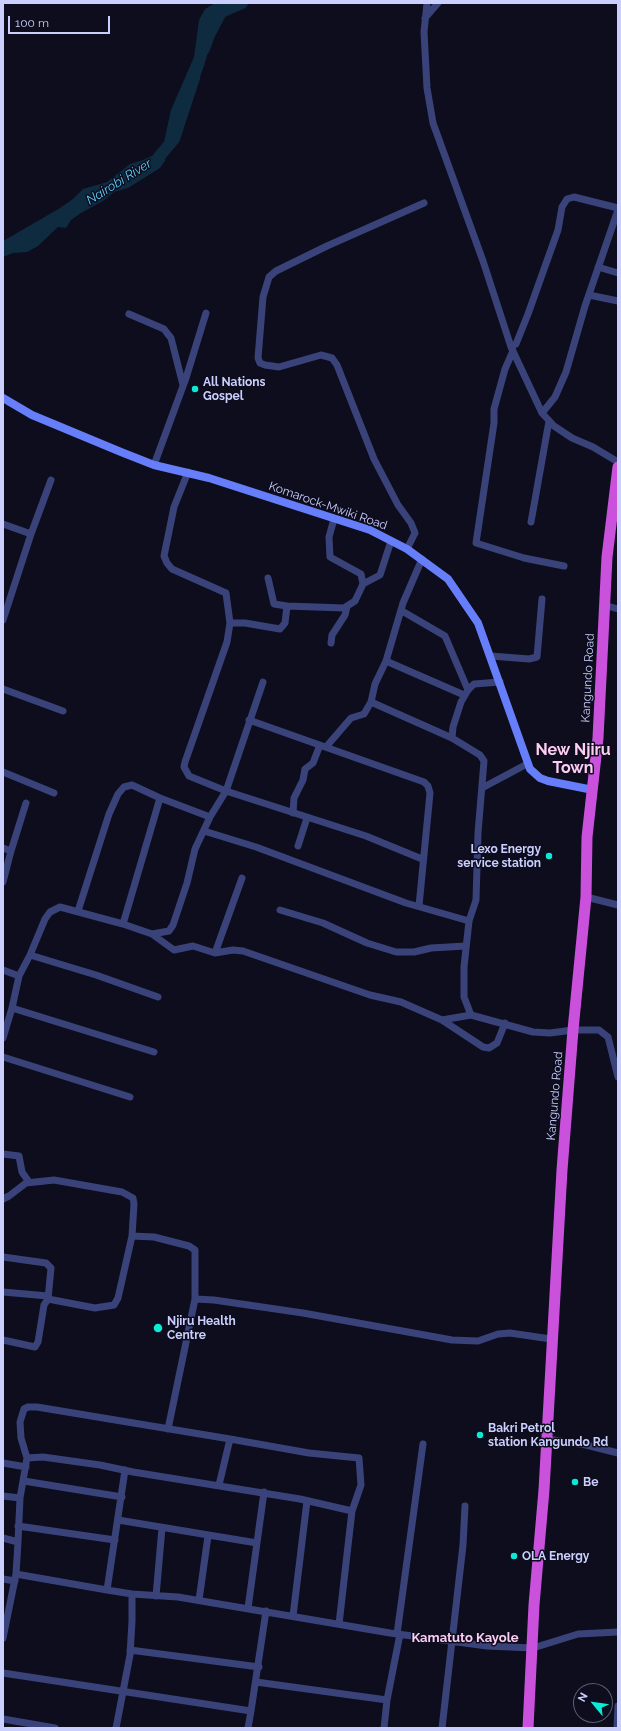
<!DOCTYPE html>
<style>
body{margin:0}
#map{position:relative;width:621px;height:1731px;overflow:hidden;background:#0d0d1d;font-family:Raleway,sans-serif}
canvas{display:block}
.frame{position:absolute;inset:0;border:4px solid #cbcffd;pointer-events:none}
.north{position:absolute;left:573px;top:1683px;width:40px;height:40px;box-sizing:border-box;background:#0d0d1d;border:1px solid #595b77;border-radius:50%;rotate:299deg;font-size:11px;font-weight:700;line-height:16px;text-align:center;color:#cbcffd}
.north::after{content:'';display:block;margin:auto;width:14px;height:18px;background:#0aead7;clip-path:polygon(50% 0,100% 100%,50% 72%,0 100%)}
.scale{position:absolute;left:8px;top:16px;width:102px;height:18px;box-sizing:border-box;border:2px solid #cbcffd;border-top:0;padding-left:5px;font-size:12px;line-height:14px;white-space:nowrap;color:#cbcffd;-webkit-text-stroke:3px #0d0d1d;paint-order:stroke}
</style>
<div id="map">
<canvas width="621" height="1731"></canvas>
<div class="frame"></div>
<div class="north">N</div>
<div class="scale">100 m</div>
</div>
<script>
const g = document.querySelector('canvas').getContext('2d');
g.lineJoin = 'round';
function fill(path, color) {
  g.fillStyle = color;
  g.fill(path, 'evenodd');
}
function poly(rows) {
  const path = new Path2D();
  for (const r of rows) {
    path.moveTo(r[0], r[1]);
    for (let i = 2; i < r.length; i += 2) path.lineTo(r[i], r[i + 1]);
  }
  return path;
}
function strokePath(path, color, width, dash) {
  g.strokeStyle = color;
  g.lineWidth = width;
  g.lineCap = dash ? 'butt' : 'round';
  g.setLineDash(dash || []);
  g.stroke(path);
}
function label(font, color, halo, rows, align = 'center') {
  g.font = font + ' Raleway,sans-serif';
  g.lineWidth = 3;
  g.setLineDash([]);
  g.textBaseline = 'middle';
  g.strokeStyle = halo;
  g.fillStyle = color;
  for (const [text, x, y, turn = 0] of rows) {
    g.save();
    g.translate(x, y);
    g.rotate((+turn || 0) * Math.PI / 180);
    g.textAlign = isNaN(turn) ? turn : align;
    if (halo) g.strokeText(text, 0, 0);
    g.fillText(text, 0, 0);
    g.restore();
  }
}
const water = poly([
 [215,3,248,3,241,8,229,10,212,21,209,49,204,66,199,80,189,93,185,105,174,122,165,161,160,168,128,188,114,192,103,201,81,213,71,220,66,228,58,227,38,246,27,252,13,253,3,257,3,241,60,208,73,199,83,189,107,182,130,164,143,160,162,151,171,110,194,57,199,20,205,9]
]);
const river = poly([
 [204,49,209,35,221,12,242,3],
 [158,158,174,139,194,78]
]);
const minor = poly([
 [427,3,424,32,427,88,433,123,483,261,511,347,542,413,554,426,572,438,593,447,618,462],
 [425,18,438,3],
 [598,267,618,273],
 [589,295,618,301],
 [129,314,164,329,167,333,171,338,183,385],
 [511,347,516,344,528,314,558,230,562,207,567,199,574,197,618,208],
 [513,351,505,369,494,409,494,423,476,543,524,558,564,566],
 [542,413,555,397,566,372,585,306,618,210],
 [154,465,186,378,206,313],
 [188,472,174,507,164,556,167,563,172,569,226,593,230,623,227,642,185,762,184,767,189,776,226,791,263,682],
 [531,522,549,421],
 [3,524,31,534,51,480],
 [407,549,415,533,411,523,398,505,374,459,337,365,332,358,321,355,279,367,265,365,260,363,258,358,263,297,269,277,276,271,327,246,424,203],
 [268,578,274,604,287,606],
 [363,584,380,575,391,541],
 [604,605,618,609],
 [402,611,445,636,468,690],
 [3,620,31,534],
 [230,623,245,623,280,629,285,623,287,606,344,608,355,601,363,584,361,574,330,557,329,537,334,519],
 [331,643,332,635,345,615,347,607],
 [491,656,529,659,537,657,542,599],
 [386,661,464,695],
 [3,689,63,711],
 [249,720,424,782,428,786,430,793,419,906],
 [452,738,453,727,461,702,468,690,474,684,500,682],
 [326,747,351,718,364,714,371,702,375,684,386,661,403,603,422,559],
 [3,772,54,793],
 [482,788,527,764],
 [293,813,294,798,303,780,305,769,313,763,320,745],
 [204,831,256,847,406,903,469,921],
 [298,846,307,818],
 [3,848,11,851,3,882],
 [11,851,26,803],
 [586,897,618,905],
 [280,910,323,923,367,943,396,952,414,952,431,948,466,946],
 [78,911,109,814,118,794,124,787,132,785,160,798],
 [123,924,160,798,210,817],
 [152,934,174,950,193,946,215,953,233,950,243,951,370,995,401,1002,442,1020,471,1015,464,997,464,967,469,921,476,900,478,833,484,761,480,755,452,738,371,702],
 [215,953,242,878],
 [30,955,45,919,50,912,60,907,123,924,152,934,169,931,173,925,187,883,195,849,210,817,226,791,366,836,422,859],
 [3,970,19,976],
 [471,1015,533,1032,550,1033,573,1030,599,1030,608,1037,618,1077],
 [442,1020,483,1047,489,1048,497,1043,505,1023],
 [3,1038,12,1008],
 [154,1052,12,1008,19,976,30,955,96,975,158,997],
 [3,1057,130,1097],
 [3,1154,19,1156,22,1172,29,1182],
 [3,1199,9,1196,26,1183,54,1180,122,1192,133,1198,134,1204,132,1236,118,1298,114,1305,95,1308,48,1299,44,1305,38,1342,35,1347,3,1340],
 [132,1236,154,1237,189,1246,195,1250,195,1299,214,1300,303,1313,452,1340,478,1341,498,1334,510,1333,551,1339],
 [3,1257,46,1263,51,1268,48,1299],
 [3,1292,48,1296],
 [168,1429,195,1299],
 [230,1439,309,1453,359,1458,361,1485,352,1511],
 [547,1439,586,1445,618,1453],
 [27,1458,43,1457,100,1465,133,1472,300,1499,352,1511,339,1624],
 [3,1463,26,1467],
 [125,1470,107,1590,132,1594,178,1597,390,1633,487,1646,533,1648,578,1634,618,1632],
 [24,1481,122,1497],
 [3,1496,20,1498],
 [118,1520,257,1543],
 [18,1526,115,1540],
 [3,1538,18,1542,16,1574,107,1590],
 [18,1542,20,1498,27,1458,21,1438,20,1422,24,1409,28,1407,37,1407,230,1439,219,1485],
 [3,1579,15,1581],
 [156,1596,162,1528],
 [199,1600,208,1536],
 [248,1608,264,1492],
 [293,1616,307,1501],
 [397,1634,423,1444],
 [3,1638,16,1574],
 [130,1650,259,1667],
 [3,1673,251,1711,248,1728],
 [256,1682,387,1700],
 [251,1711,266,1611],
 [3,1719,55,1728],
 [116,1728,130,1655,132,1621,132,1594],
 [384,1728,387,1700,400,1634],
 [442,1728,463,1545,465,1506],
 [617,1728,618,1706]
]);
const secondary = poly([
 [3,398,32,415,121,452,154,465,209,478,370,530,407,549,448,579,478,623,530,769,540,778,548,781,593,790]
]);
const trunk = poly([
 [528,1728,534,1605,544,1490,562,1170,573,1030,586,897,587,837,598,738,607,557,618,467]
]);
const markers = [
 [195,389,4,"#0aead7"],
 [549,856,4,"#0aead7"],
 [158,1328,5,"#0aead7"],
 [480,1435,4,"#0aead7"],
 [575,1482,4,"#0aead7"],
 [514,1556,4,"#0aead7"]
];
const poiNames = [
 ["All Nations",203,382],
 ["Gospel",203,396],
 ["Lexo Energy",541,849,"right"],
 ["service station",541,863,"right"],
 ["Njiru Health",167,1321],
 ["Centre",167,1335],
 ["Bakri Petrol",488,1428],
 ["station Kangundo Rd",488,1442],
 ["Be",583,1482],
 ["OLA Energy",522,1556]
];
const streetNames = [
 ["Komarock-Mwiki Road",328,506,19],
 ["Kangundo Road",588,678,-87],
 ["Kangundo Road",555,1096,-85]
];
const waterNames = [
 ["Nairobi River",119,182,-32]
];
const neighbourhoodNames = [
 ["Kamatuto Kayole",465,1638]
];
const districtNames = [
 ["New Njiru",573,750],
 ["Town",573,768]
];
fill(water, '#0e2b40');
strokePath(river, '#0e2b40', 12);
strokePath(minor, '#39437a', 7);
strokePath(secondary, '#667ef9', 8);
strokePath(trunk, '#ca51db', 11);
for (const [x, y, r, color] of markers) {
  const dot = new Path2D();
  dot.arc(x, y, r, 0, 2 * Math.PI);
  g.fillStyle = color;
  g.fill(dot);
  strokePath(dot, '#0d0d1d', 1.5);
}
label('bold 12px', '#cbcffd', '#0d0d1d', poiNames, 'left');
label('12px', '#cbcffd', '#0d0d1d', streetNames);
label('italic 13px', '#5ecdf8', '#0d0d1d', waterNames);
label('bold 13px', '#fdcdf4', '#0d0d1d', neighbourhoodNames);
label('bold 16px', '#fdcdf4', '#0d0d1d', districtNames);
</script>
